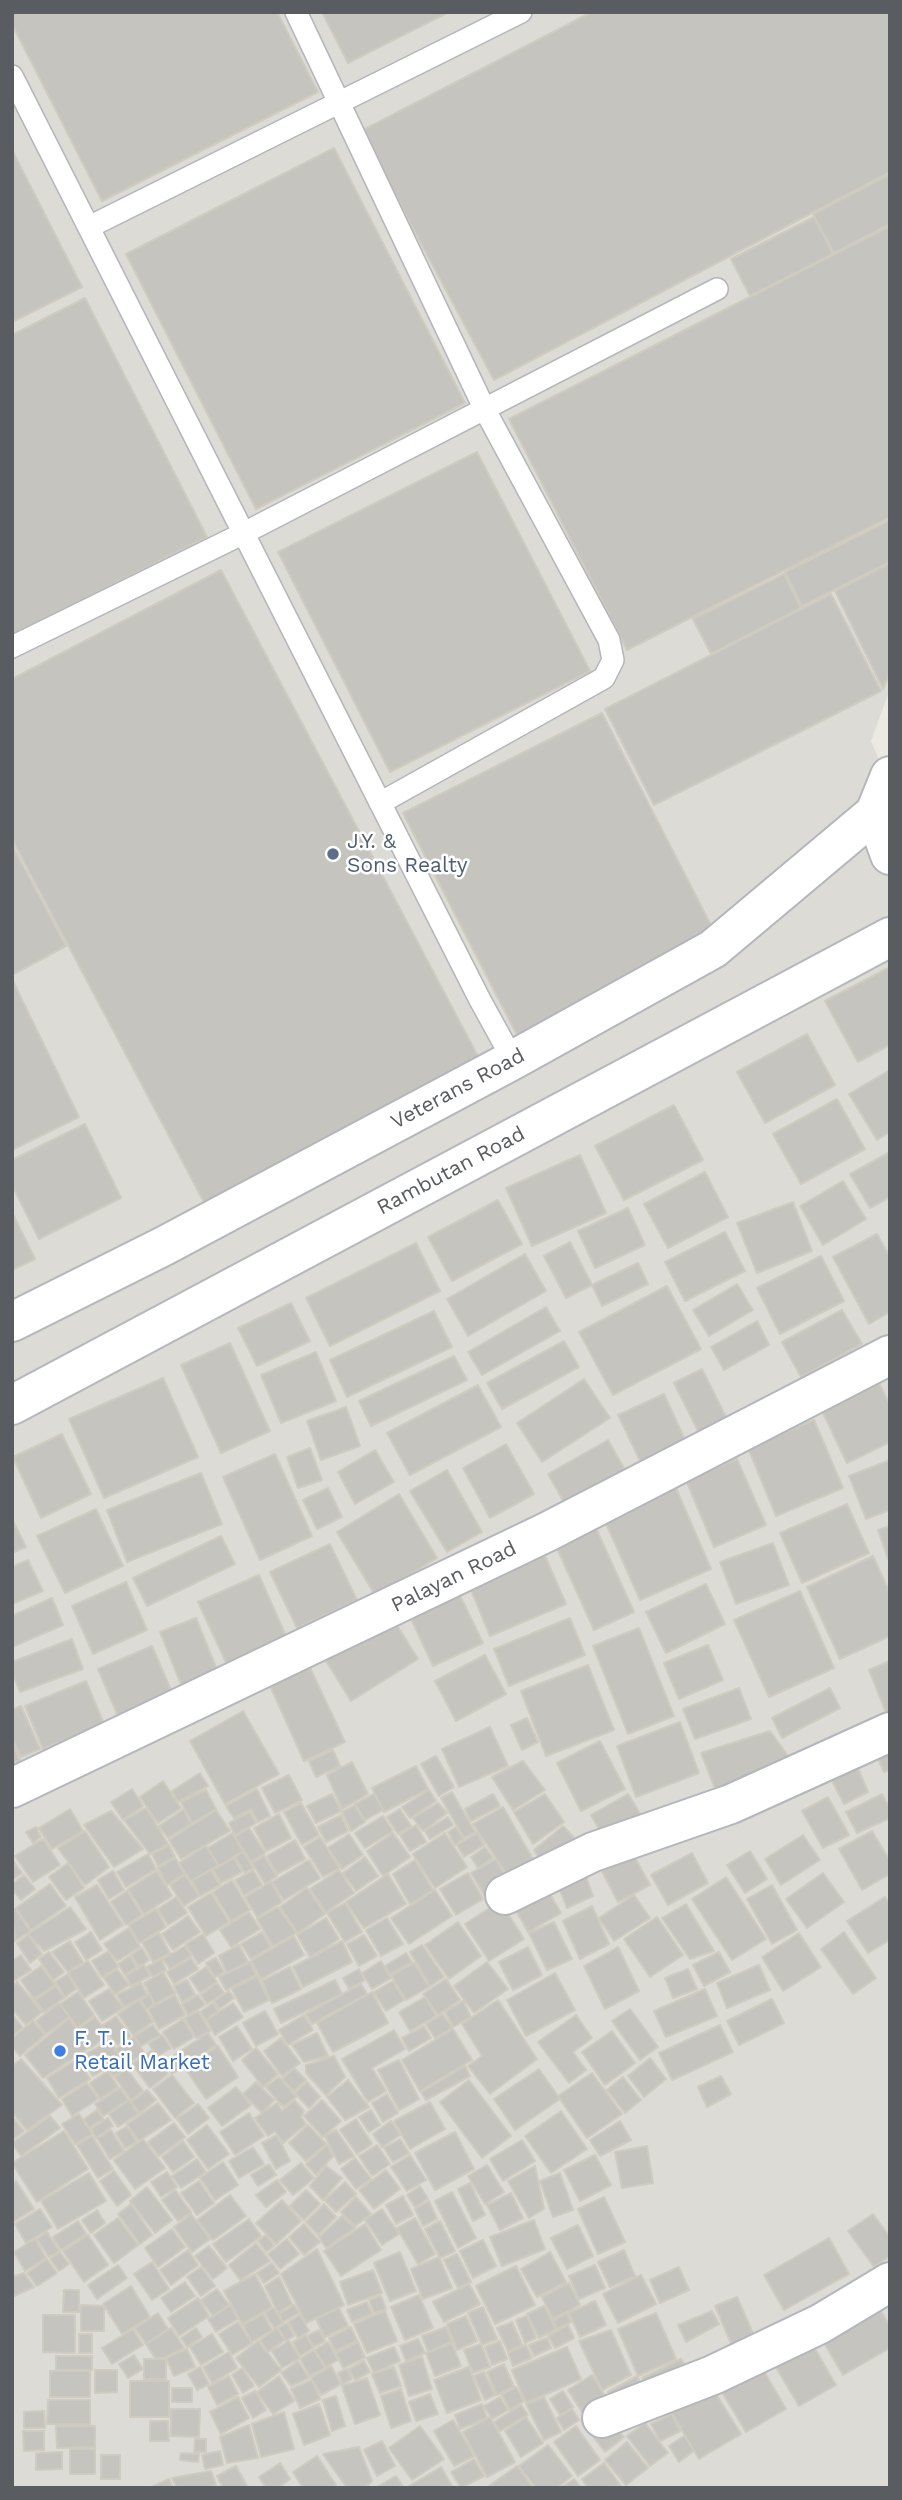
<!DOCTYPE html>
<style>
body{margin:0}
#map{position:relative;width:902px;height:2500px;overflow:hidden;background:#ebe9e1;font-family:"Work Sans",sans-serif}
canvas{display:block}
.frame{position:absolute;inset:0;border:14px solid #595c60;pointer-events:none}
</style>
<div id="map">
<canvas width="902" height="2500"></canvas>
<div class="frame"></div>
</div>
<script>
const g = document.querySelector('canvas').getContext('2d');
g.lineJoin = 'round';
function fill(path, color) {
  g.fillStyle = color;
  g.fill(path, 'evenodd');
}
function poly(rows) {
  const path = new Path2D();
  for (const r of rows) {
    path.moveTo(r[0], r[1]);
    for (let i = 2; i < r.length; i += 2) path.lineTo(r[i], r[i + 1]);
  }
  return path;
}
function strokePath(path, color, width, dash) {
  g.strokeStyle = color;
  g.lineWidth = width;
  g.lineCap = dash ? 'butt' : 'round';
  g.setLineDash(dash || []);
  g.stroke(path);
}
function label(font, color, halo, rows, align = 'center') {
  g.font = font + ' "Work Sans",sans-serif';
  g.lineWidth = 5;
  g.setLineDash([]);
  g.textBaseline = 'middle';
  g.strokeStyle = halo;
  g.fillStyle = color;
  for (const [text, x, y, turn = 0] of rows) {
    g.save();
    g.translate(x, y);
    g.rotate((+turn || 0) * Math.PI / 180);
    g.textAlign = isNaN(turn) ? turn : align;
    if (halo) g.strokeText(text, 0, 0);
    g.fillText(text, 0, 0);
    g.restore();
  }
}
const industrial = poly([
 [12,12,890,12,890,689,871,741,890,786,890,2488,12,2488]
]);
const building = poly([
 [12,12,277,12,318,92,102,201,12,24,12,12],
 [322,12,449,12,348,63,322,12],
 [592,12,890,12,890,172,494,380,361,131,592,12],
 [334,148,465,403,256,509,126,254,334,148],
 [12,150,82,287,12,322,12,150],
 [890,174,890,224,834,253,813,214,890,174],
 [814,217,833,254,750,296,731,259,814,217],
 [890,226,890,517,627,650,509,419,890,226],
 [85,298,207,537,12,636,12,335,85,298],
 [477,452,590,671,390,772,278,552,477,452],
 [890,520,890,562,802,606,785,572,890,520],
 [890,563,890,672,883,689,835,591,890,563],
 [221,570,482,1064,207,1208,12,839,12,679,221,570],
 [784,574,801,608,711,654,693,619,784,574],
 [831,594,881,691,654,805,605,709,831,594],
 [602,713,716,935,517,1035,403,813,602,713],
 [12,845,66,946,12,975,12,845],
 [890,967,890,1045,858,1062,825,1001,890,967],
 [12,979,79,1117,12,1150,12,979],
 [807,1034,835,1085,765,1123,737,1072,807,1034],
 [890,1070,890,1132,877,1140,849,1094,890,1070],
 [837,1099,865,1149,801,1184,773,1134,837,1099],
 [674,1105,703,1160,624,1200,595,1146,674,1105],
 [85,1124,121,1198,39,1239,12,1185,12,1160,85,1124],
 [890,1152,890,1197,870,1208,850,1174,890,1152],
 [580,1155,606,1213,532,1246,506,1188,580,1155],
 [705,1172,728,1217,668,1248,644,1204,705,1172],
 [843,1181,866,1219,823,1245,800,1206,843,1181],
 [498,1200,522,1244,452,1281,428,1237,498,1200],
 [793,1202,812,1251,757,1273,737,1223,793,1202],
 [628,1208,645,1245,595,1268,578,1231,628,1208],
 [12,1212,35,1259,12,1270,12,1212],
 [725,1232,745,1271,685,1301,665,1262,725,1232],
 [877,1234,890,1257,890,1312,869,1324,833,1257,877,1234],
 [570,1242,592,1285,566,1298,544,1256,570,1242],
 [416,1243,440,1291,330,1346,306,1298,416,1243],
 [525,1254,546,1291,468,1336,447,1299,525,1254],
 [821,1256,844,1301,780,1334,757,1288,821,1256],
 [638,1263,648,1284,602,1306,592,1285,638,1263],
 [737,1284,753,1310,709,1336,693,1310,737,1284],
 [667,1286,701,1349,613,1395,579,1332,667,1286],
 [291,1303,310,1341,257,1366,238,1328,291,1303],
 [546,1307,560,1331,482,1375,468,1352,546,1307],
 [842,1310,862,1344,801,1377,782,1342,842,1310],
 [434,1311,452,1347,347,1397,330,1360,434,1311],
 [757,1321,769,1345,724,1370,711,1347,757,1321],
 [564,1341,579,1367,502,1409,487,1383,564,1341],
 [230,1343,270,1431,221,1453,181,1365,230,1343],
 [316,1352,336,1401,281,1423,261,1375,316,1352],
 [454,1356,467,1380,371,1426,359,1401,454,1356],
 [702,1369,728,1421,700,1435,674,1383,702,1369],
 [163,1378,198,1457,104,1498,69,1419,163,1378],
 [584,1379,610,1418,542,1462,517,1423,584,1379],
 [879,1383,890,1405,890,1442,847,1463,822,1411,879,1383],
 [478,1385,501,1427,410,1475,387,1433,478,1385],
 [664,1394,686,1442,641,1463,618,1415,664,1394],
 [346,1407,360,1446,321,1460,307,1421,346,1407],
 [814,1420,843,1488,776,1516,748,1448,814,1420],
 [62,1434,91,1494,41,1518,13,1457,62,1434],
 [608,1440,629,1477,569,1511,548,1474,608,1440],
 [506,1444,534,1494,490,1518,463,1468,506,1444],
 [310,1448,322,1480,298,1488,287,1457,310,1448],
 [375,1450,394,1482,355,1504,338,1472,375,1450],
 [275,1454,312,1536,260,1560,223,1477,275,1454],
 [737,1459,766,1525,714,1547,686,1480,737,1459],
 [890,1460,890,1510,866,1519,849,1476,890,1460],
 [447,1470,482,1532,447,1552,410,1491,447,1470],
 [201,1473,222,1524,127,1562,107,1510,201,1473],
 [328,1488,342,1517,317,1529,303,1500,328,1488],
 [676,1488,711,1569,640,1600,604,1519,676,1488],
 [399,1494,437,1558,375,1595,337,1532,399,1494],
 [847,1504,869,1553,802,1583,780,1533,847,1504],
 [96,1509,123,1566,65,1593,37,1536,96,1509],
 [12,1519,26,1547,12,1553,12,1519],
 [595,1526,634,1612,594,1630,555,1544,595,1526],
 [890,1526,890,1558,888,1559,878,1530,890,1526],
 [221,1536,235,1564,147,1606,133,1578,221,1536],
 [773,1543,789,1585,736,1604,720,1562,773,1543],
 [330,1544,357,1600,297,1628,270,1572,330,1544],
 [542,1549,566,1604,490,1636,467,1580,542,1549],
 [873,1556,890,1593,890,1636,840,1659,807,1587,873,1556],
 [28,1560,43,1591,12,1604,12,1567,28,1560],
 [259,1575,290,1645,230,1671,198,1602,259,1575],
 [126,1582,147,1630,93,1654,72,1606,126,1582],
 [706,1584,725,1624,666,1653,646,1612,706,1584],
 [455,1585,483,1643,433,1666,406,1608,455,1585],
 [800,1591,834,1668,769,1697,734,1620,800,1591],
 [52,1598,63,1625,12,1647,12,1616,52,1598],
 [390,1614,418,1659,351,1701,323,1656,390,1614],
 [196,1618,220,1677,184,1692,160,1632,196,1618],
 [570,1618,585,1655,509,1686,494,1649,570,1618],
 [639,1628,674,1716,628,1734,593,1646,639,1628],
 [72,1639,83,1669,20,1692,12,1672,12,1662,72,1639],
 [708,1645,723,1680,679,1699,664,1663,708,1645],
 [152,1646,174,1697,120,1721,98,1669,152,1646],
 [485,1655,506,1694,456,1721,435,1681,485,1655],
 [306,1659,345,1742,304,1761,266,1677,306,1659],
 [890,1661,890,1711,886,1713,869,1670,890,1661],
 [588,1665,614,1730,546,1756,521,1691,588,1665],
 [86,1681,104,1724,43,1749,25,1706,86,1681],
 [739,1688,751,1719,695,1739,683,1709,739,1688],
 [830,1688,840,1708,782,1738,772,1718,830,1688],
 [21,1706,40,1749,21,1757,12,1738,12,1710,21,1706],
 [243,1711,279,1774,225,1804,190,1741,243,1711],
 [527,1718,538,1742,522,1750,511,1725,527,1718],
 [680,1722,699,1773,636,1797,617,1746,680,1722],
 [490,1727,508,1766,459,1787,442,1749,490,1727],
 [770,1731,791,1760,721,1804,701,1753,770,1731],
 [600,1741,625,1789,581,1811,557,1763,600,1741],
 [12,1743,20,1760,12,1764,12,1743],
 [890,1746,890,1769,884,1772,875,1752,890,1746],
 [333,1750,340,1766,316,1777,309,1761,333,1750],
 [436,1756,454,1787,439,1796,421,1764,436,1756],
 [854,1759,868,1792,844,1804,827,1771,854,1759],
 [523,1761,545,1790,513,1810,492,1777,523,1761],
 [352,1762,368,1794,342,1809,327,1775,352,1762],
 [416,1766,428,1789,384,1812,372,1788,416,1766],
 [200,1773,208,1786,178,1802,172,1791,200,1773],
 [289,1775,302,1800,275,1813,262,1788,289,1775],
 [163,1781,181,1808,158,1823,140,1797,163,1781],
 [132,1789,143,1806,123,1820,111,1802,132,1789],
 [257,1789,270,1816,258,1822,251,1809,234,1818,226,1806,257,1789],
 [206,1790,216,1809,192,1823,181,1802,206,1790],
 [429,1790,436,1801,410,1818,402,1807,429,1790],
 [452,1792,475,1832,464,1838,441,1798,452,1792],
 [332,1794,341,1811,316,1823,307,1806,332,1794],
 [374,1794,383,1810,365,1820,355,1804,374,1794],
 [493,1794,500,1806,471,1821,465,1809,493,1794],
 [545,1794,564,1822,533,1844,514,1812,545,1794],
 [628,1794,646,1823,608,1845,591,1815,628,1794],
 [882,1794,890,1809,890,1818,857,1833,846,1812,882,1794],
 [828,1797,849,1835,823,1848,802,1811,828,1797],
 [301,1803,319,1835,302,1845,284,1812,301,1803],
 [438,1803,447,1813,423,1831,413,1818,438,1803],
 [355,1805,365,1822,351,1831,342,1812,355,1805],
 [503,1807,535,1863,510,1879,473,1824,503,1807],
 [146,1808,168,1844,150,1854,124,1820,146,1808],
 [70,1809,83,1831,52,1849,39,1828,70,1809],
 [184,1809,191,1824,168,1838,159,1826,184,1809],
 [400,1809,411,1826,398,1834,387,1817,400,1809],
 [216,1810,230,1831,181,1859,169,1840,216,1810],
 [111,1811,143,1849,114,1867,84,1825,111,1811],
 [250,1812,256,1823,235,1835,229,1823,250,1812],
 [279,1814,291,1838,266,1851,254,1828,279,1814],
 [341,1815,348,1831,326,1842,318,1827,341,1815],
 [383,1816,393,1831,365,1848,355,1833,383,1816],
 [448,1817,453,1825,430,1839,425,1831,448,1817],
 [416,1825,426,1842,410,1851,400,1835,416,1825],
 [563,1826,582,1846,544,1866,534,1850,563,1826],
 [36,1827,41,1837,33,1843,26,1832,36,1827],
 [456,1827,463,1839,455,1845,448,1832,456,1827],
 [249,1828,265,1853,251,1862,235,1837,249,1828],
 [85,1831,109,1867,85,1885,58,1848,85,1831],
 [872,1831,890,1861,890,1874,862,1890,839,1849,872,1831],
 [232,1833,243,1851,219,1866,208,1848,232,1833],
 [393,1833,410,1857,383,1876,367,1851,393,1833],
 [445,1833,467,1867,435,1888,413,1854,445,1833],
 [477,1833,484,1845,464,1857,457,1845,477,1833],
 [349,1834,363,1855,342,1869,328,1848,349,1834],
 [803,1835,820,1860,781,1885,765,1859,803,1835],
 [320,1837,339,1868,323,1877,304,1847,320,1837],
 [43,1839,60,1865,33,1882,15,1856,43,1839],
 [295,1840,305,1859,277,1874,267,1856,295,1840],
 [627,1843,650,1885,618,1902,596,1860,627,1843],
 [169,1845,175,1857,158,1866,152,1854,169,1845],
 [206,1846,218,1865,191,1881,179,1863,206,1846],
 [485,1847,493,1858,478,1868,471,1857,485,1847],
 [750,1851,767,1879,745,1893,727,1865,750,1851],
 [243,1852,253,1868,245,1873,235,1857,243,1852],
 [692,1853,708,1883,668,1905,651,1875,692,1853],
 [148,1854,156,1869,126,1887,117,1872,148,1854],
 [264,1856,277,1876,265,1884,252,1863,264,1856],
 [365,1857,378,1876,356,1891,343,1873,365,1857],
 [175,1858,185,1874,167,1885,158,1868,175,1858],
 [234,1858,242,1872,221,1883,213,1870,234,1858],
 [12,1859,22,1873,12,1880,12,1859],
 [496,1859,510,1884,486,1898,471,1873,496,1859],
 [309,1860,320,1878,284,1900,272,1882,309,1860],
 [415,1860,433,1890,410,1904,393,1874,415,1860],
 [68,1863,84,1888,66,1900,49,1877,68,1863],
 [211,1870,220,1885,200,1896,192,1881,211,1870],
 [253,1870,262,1885,244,1895,235,1880,253,1870],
 [339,1870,354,1893,326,1912,310,1889,339,1870],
 [113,1871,124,1890,109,1899,98,1880,113,1871],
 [157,1871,172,1896,144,1914,128,1889,157,1871],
 [584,1871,593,1896,567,1908,557,1883,584,1871],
 [468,1873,483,1899,456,1915,440,1889,468,1873],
 [823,1873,844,1902,807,1928,786,1899,823,1873],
 [388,1874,406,1904,364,1928,346,1902,388,1874],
 [24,1875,35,1889,21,1900,12,1889,12,1884,24,1875],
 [185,1875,199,1896,184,1906,170,1885,185,1875],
 [726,1877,766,1939,732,1960,692,1899,726,1877],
 [541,1879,561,1913,528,1932,509,1898,541,1879],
 [232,1880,250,1910,231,1921,213,1892,232,1880],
 [271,1882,282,1902,257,1917,245,1897,271,1882],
 [50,1884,66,1906,31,1930,16,1908,50,1884],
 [97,1885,123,1925,100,1940,75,1897,97,1885],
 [772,1885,797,1930,772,1944,747,1899,772,1885],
 [307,1888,325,1914,298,1933,280,1907,307,1888],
 [435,1890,452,1916,409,1944,391,1918,435,1890],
 [127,1891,142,1915,126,1925,111,1902,127,1891],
 [211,1893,229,1922,206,1936,188,1907,211,1893],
 [634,1895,650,1918,614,1941,599,1918,634,1895],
 [176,1897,187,1913,168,1925,158,1909,176,1897],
 [885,1897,890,1905,890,1940,868,1953,847,1921,885,1897],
 [500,1901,524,1939,489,1961,465,1924,500,1901],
 [345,1903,362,1932,345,1942,327,1913,345,1903],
 [686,1904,714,1951,690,1959,662,1918,686,1904],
 [592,1906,609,1944,580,1959,563,1921,592,1906],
 [70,1907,86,1929,44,1951,28,1934,70,1907],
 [278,1907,296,1933,273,1946,257,1919,278,1907],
 [15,1909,30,1931,15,1941,12,1911,15,1909],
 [156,1909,166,1927,139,1943,129,1925,156,1909],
 [249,1912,260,1929,231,1947,220,1930,249,1912],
 [188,1916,200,1932,173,1950,162,1934,188,1916],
 [657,1917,683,1955,650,1977,624,1939,657,1917],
 [326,1918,339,1939,310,1957,297,1935,326,1918],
 [387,1918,403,1944,381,1956,366,1930,387,1918],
 [458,1922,481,1956,449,1979,425,1945,458,1922],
 [554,1922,572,1959,547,1970,529,1933,554,1922],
 [129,1928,140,1947,117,1961,104,1944,129,1928],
 [91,1932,102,1950,86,1960,75,1942,91,1932],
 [262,1932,271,1947,251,1959,241,1944,262,1932],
 [844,1932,876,1978,853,1994,821,1949,844,1932],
 [159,1933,170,1953,153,1962,142,1942,159,1933],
 [799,1933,821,1967,783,1991,762,1957,799,1933],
 [203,1934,214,1953,198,1964,186,1944,203,1934],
 [28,1935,42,1954,30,1963,17,1943,28,1935],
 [364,1935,377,1956,359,1966,347,1944,364,1935],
 [294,1936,304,1955,261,1979,251,1961,294,1936],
 [70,1941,83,1962,68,1972,52,1952,70,1941],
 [342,1941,352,1962,303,1987,293,1967,342,1941],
 [239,1945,248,1962,227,1973,219,1956,239,1945],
 [422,1945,444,1977,430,1986,410,1952,422,1945],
 [185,1946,191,1956,170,1969,163,1959,185,1946],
 [528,1947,542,1975,513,1990,499,1962,528,1947],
 [618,1947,639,1991,605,2009,584,1966,618,1947],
 [142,1948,149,1960,139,1967,131,1955,142,1948],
 [109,1951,118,1967,102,1977,92,1961,109,1951],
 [49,1952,64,1972,53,1980,39,1959,49,1952],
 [719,1952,730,1972,704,1986,693,1965,719,1952],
 [406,1953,412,1962,390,1975,385,1966,406,1953],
 [21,1955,31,1970,12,1982,12,1961,21,1955],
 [130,1956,137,1967,125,1975,118,1964,130,1956],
 [191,1958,198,1969,174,1984,167,1972,191,1958],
 [216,1958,224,1972,215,1977,206,1963,216,1958],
 [161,1959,166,1970,153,1977,147,1967,161,1959],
 [88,1961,104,1985,84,1998,68,1973,88,1961],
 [381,1961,391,1978,372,1989,362,1973,381,1961],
 [250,1962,256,1975,226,1990,219,1977,250,1962],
 [487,1962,508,1989,474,2013,454,1986,487,1962],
 [414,1963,429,1987,406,2000,391,1975,414,1963],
 [144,1965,150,1976,131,1986,126,1976,144,1965],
 [759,1965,770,1990,727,2008,717,1983,759,1965],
 [41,1966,55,1985,34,1999,21,1980,41,1966],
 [206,1967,217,1982,200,1993,190,1978,206,1967],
 [290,1967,301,1989,272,2003,262,1981,290,1967],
 [117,1969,129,1985,115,1994,104,1978,117,1969],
 [359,1969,365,1980,349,1989,343,1978,359,1969],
 [688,1969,697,1989,673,1998,665,1978,688,1969],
 [163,1972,175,1993,155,2004,144,1983,163,1972],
 [555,1973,575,2010,526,2036,507,2000,555,1973],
 [68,1974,76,1989,65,1997,55,1982,68,1974],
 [257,1976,269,2000,244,2012,232,1989,257,1976],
 [446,1979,460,2000,438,2015,423,1994,446,1979],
 [187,1980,195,1995,182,2002,174,1986,187,1980],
 [335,1980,342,1994,281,2023,274,2009,335,1980],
 [393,1981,404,2000,386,2011,374,1992,393,1981],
 [17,1982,42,2012,26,2025,12,2009,12,1986,17,1982],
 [141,1983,147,1995,124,2007,117,1995,141,1983],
 [217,1983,224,1993,207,2004,201,1995,217,1983],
 [361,1984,367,1994,312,2024,306,2014,361,1984],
 [56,1986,64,1998,44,2012,35,2000,56,1986],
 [109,1989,123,2008,102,2021,89,2001,109,1989],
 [705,1989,717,2016,666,2037,654,2011,705,1989],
 [229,1991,234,1998,219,2009,214,2001,229,1991],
 [78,1992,94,2015,78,2028,60,2004,78,1992],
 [372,1992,388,2023,333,2052,317,2023,372,1992],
 [149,1995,154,2004,146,2009,141,2000,149,1995],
 [175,1995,185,2015,159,2029,148,2009,175,1995],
 [198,1995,205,2005,188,2015,182,2004,198,1995],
 [425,1997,436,2016,410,2031,399,2012,425,1997],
 [772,1999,784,2023,739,2045,727,2021,772,1999],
 [139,2000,153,2022,133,2035,118,2014,139,2000],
 [498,2000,537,2059,490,2094,468,2066,482,2056,462,2024,498,2000],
 [463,2001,471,2017,453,2027,445,2012,463,2001],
 [59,2003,69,2017,46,2034,36,2021,59,2003],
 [213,2003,218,2011,206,2020,200,2012,213,2003],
 [233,2003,243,2017,215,2035,206,2020,233,2003],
 [630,2009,658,2047,640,2060,612,2021,630,2009],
 [198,2011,210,2031,196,2038,185,2018,198,2011],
 [265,2011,278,2034,256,2046,243,2023,265,2011],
 [12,2014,23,2028,12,2036,12,2014],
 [443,2014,452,2028,435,2038,426,2024,443,2014],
 [304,2015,313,2030,288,2045,279,2030,304,2015],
 [576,2015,592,2038,573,2052,586,2070,569,2083,538,2042,576,2015],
 [116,2016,130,2036,117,2045,103,2025,116,2016],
 [95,2017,108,2035,91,2048,78,2029,95,2017],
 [69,2018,89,2048,43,2078,25,2055,69,2018],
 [183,2019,194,2037,174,2049,163,2032,183,2019],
 [33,2021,45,2035,20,2056,12,2046,12,2038,33,2021],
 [153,2025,160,2035,141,2046,134,2036,153,2025],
 [720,2025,733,2052,672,2080,659,2053,720,2025],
 [237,2026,252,2049,233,2061,219,2037,237,2026],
 [424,2026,431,2038,409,2051,402,2038,424,2026],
 [453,2029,472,2060,420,2091,402,2060,453,2029],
 [394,2030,405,2049,372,2068,386,2091,368,2102,342,2059,394,2030],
 [612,2031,635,2063,605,2085,582,2052,612,2031],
 [208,2033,216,2045,172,2074,164,2062,208,2033],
 [317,2033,328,2056,304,2062,292,2045,317,2033],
 [162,2035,171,2048,157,2057,149,2044,162,2035],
 [134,2037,144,2053,127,2064,116,2049,134,2037],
 [281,2038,300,2063,282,2076,264,2051,281,2038],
 [110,2040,121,2060,93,2076,81,2057,110,2040],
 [218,2046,238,2077,206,2099,185,2068,218,2046],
 [256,2048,278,2074,263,2087,242,2060,256,2048],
 [151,2051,168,2074,150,2088,132,2064,151,2051],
 [334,2056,345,2077,326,2095,306,2073,306,2065,334,2056],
 [650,2058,666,2079,644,2097,628,2076,650,2058],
 [21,2059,62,2105,27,2130,12,2112,12,2066,21,2059],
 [77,2059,90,2079,59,2098,47,2078,77,2059],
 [399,2060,419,2099,399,2110,378,2070,399,2060],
 [122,2062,126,2068,113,2076,109,2069,122,2062],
 [465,2066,470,2076,426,2100,421,2092,465,2066],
 [294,2068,306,2080,294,2091,282,2079,294,2068],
 [127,2069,143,2091,131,2100,115,2077,127,2069],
 [539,2069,560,2099,515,2130,494,2099,539,2069],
 [108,2071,118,2087,100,2099,90,2083,108,2071],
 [592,2073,622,2114,587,2138,558,2096,592,2073],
 [172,2075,194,2103,175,2118,153,2089,172,2075],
 [721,2076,731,2094,707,2107,698,2087,721,2076],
 [279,2077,296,2097,283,2107,266,2087,279,2077],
 [623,2077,641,2100,625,2113,607,2090,623,2077],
 [348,2080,369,2107,345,2120,327,2097,348,2080],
 [469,2080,511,2136,482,2158,440,2102,469,2080],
 [256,2082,274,2100,262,2113,243,2094,256,2082],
 [307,2082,320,2097,309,2108,295,2093,307,2082],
 [87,2083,98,2099,72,2116,62,2099,87,2083],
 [236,2087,251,2105,222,2126,208,2108,236,2087],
 [120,2088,128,2100,103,2116,95,2104,120,2088],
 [147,2090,156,2100,140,2113,131,2102,147,2090],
 [387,2094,398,2113,383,2122,372,2103,387,2094],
 [129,2100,138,2114,118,2127,109,2114,129,2100],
 [294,2100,304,2111,301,2117,306,2124,283,2143,275,2131,268,2136,255,2118,277,2103,282,2111,294,2100],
 [322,2100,341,2121,323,2137,304,2116,322,2100],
 [430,2102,445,2129,410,2149,394,2121,430,2102],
 [158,2103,171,2120,139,2141,127,2124,158,2103],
 [198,2104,209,2118,188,2134,177,2119,198,2104],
 [97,2110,103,2119,89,2128,84,2119,97,2110],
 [371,2110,380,2125,369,2132,359,2117,371,2110],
 [561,2111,587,2149,551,2173,525,2136,561,2111],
 [249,2113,264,2136,235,2155,220,2132,249,2113],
 [79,2114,92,2134,75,2144,62,2124,79,2114],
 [50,2116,60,2128,21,2156,12,2143,50,2116],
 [12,2117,24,2131,12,2140,12,2117],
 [108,2118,113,2126,96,2138,91,2129,108,2118],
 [356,2119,372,2144,357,2154,340,2130,356,2119],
 [391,2121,400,2135,382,2147,373,2134,391,2121],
 [620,2121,631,2140,600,2156,590,2140,620,2121],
 [174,2123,185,2137,159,2156,148,2142,174,2123],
 [207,2125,229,2154,208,2169,187,2140,207,2125],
 [308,2125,326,2144,306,2161,289,2143,308,2125],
 [127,2126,137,2142,125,2148,116,2133,127,2126],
 [111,2130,124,2151,110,2159,97,2138,111,2130],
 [336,2130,354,2156,339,2164,325,2136,336,2130],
 [64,2131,88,2169,37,2202,12,2163,64,2131],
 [455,2132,474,2169,435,2190,415,2153,455,2132],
 [277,2135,290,2161,276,2169,262,2143,277,2135],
 [92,2136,113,2169,98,2178,77,2145,92,2136],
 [143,2139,165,2168,135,2189,114,2160,143,2139],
 [400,2139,409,2153,393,2162,384,2148,400,2139],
 [522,2140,535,2161,503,2181,490,2159,522,2140],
 [183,2141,194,2157,173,2172,162,2157,183,2141],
 [327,2145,333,2156,316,2175,306,2164,327,2145],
 [377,2145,390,2164,372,2176,359,2156,377,2145],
 [647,2146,653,2183,622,2188,615,2152,647,2146],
 [253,2147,264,2164,239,2178,229,2161,253,2147],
 [410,2155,426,2180,407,2191,391,2167,410,2155],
 [595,2155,611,2185,580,2201,564,2170,595,2155],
 [355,2158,371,2179,356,2189,341,2169,355,2158],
 [197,2159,206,2172,181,2188,172,2176,197,2159],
 [223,2162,238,2185,215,2200,200,2178,223,2162],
 [301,2163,314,2178,293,2195,280,2180,301,2163],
 [269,2164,276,2175,258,2186,251,2175,269,2164],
 [487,2165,504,2192,485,2204,468,2176,487,2165],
 [326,2166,342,2178,323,2200,310,2186,326,2166],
 [535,2166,544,2209,529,2218,508,2181,535,2166],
 [386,2170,400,2189,374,2209,359,2190,386,2170],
 [114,2171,131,2195,117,2206,100,2181,114,2171],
 [167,2172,177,2187,161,2197,151,2182,167,2172],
 [89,2173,106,2201,58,2229,41,2201,89,2173],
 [560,2173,573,2210,553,2217,540,2181,560,2173],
 [277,2180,286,2192,266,2207,256,2195,277,2180],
 [16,2181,34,2209,15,2221,12,2217,12,2184,16,2181],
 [199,2181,214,2203,197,2215,181,2193,199,2181],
 [345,2182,356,2194,336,2212,325,2200,345,2182],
 [470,2183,485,2215,473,2221,458,2189,470,2183],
 [420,2186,428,2199,415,2207,407,2195,420,2186],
 [147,2187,172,2220,155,2233,130,2201,147,2187],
 [175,2190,191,2212,178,2221,162,2200,175,2190],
 [306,2190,320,2204,304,2220,290,2206,306,2190],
 [452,2192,476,2238,458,2248,435,2201,452,2192],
 [511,2193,523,2218,500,2230,487,2205,511,2193],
 [230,2195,246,2216,213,2240,197,2220,230,2195],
 [403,2196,413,2215,396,2224,386,2205,403,2196],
 [356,2197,371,2214,355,2226,341,2212,356,2197],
 [604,2197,625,2242,598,2254,578,2209,604,2197],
 [282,2200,301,2221,276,2244,256,2223,282,2200],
 [429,2201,437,2219,423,2226,415,2209,429,2201],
 [131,2204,152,2235,140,2244,118,2214,131,2204],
 [324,2204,336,2217,318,2235,306,2222,324,2204],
 [40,2209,52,2227,26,2243,15,2224,40,2209],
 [382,2209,399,2234,382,2245,365,2220,382,2209],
 [97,2210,105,2223,91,2233,82,2220,97,2210],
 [191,2214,210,2239,192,2252,174,2227,191,2214],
 [873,2214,890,2237,890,2256,874,2267,848,2231,873,2214],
 [342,2216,355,2228,326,2248,319,2237,342,2216],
 [118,2218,138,2245,114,2263,94,2235,118,2218],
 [415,2218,435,2254,418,2264,397,2228,415,2218],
 [249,2219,261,2236,226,2262,213,2244,249,2219],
 [534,2220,545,2249,502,2266,490,2237,534,2220],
 [78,2221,86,2234,61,2250,53,2237,78,2221],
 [440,2221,455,2251,440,2258,425,2229,440,2221],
 [304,2224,320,2242,304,2255,289,2237,304,2224],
 [365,2224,381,2250,341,2276,324,2251,365,2224],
 [578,2225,593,2256,567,2269,551,2238,578,2225],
 [172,2229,185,2247,158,2267,145,2248,172,2229],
 [47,2232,59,2251,49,2257,37,2239,47,2232],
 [88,2235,108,2265,84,2282,63,2251,88,2235],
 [266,2235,274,2246,266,2252,258,2241,266,2235],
 [829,2238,849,2274,784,2310,764,2275,829,2238],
 [35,2239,46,2258,25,2271,14,2252,35,2239],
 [287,2239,299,2254,280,2269,268,2254,287,2239],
 [483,2240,496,2266,473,2278,460,2251,483,2240],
 [256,2243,270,2261,240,2280,229,2265,256,2243],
 [209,2246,227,2268,213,2279,195,2256,209,2246],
 [317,2249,344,2305,306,2323,281,2274,317,2249],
 [188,2250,198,2265,171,2285,160,2270,188,2250],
 [624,2250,635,2276,610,2287,598,2262,624,2250],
 [60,2252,69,2264,59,2271,50,2259,60,2252],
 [400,2252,416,2291,390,2301,374,2263,400,2252],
 [550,2252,566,2282,537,2297,521,2269,550,2252],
 [457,2254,471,2282,458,2288,444,2260,457,2254],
 [439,2257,452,2288,423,2299,411,2269,439,2257],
 [47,2259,57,2273,37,2286,27,2273,47,2259],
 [152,2262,169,2289,152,2300,134,2274,152,2262],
 [272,2263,279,2273,264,2283,257,2273,272,2263],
 [118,2265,127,2278,97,2299,88,2285,118,2265],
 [595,2265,605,2288,579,2299,569,2276,595,2265],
 [516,2266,535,2305,495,2324,476,2286,516,2266],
 [201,2267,215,2286,201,2296,187,2277,201,2267],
 [679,2267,689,2290,660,2303,650,2280,679,2267],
 [373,2270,382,2293,348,2305,340,2282,373,2270],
 [24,2273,34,2287,12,2297,12,2277,24,2273],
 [255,2274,272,2307,242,2324,224,2291,255,2274],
 [641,2275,656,2304,618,2323,603,2294,641,2275],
 [279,2277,292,2304,278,2313,265,2286,279,2277],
 [185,2282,195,2296,171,2312,161,2298,185,2282],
 [569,2283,580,2305,553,2319,542,2297,569,2283],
 [469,2284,480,2304,444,2322,433,2302,469,2284],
 [131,2286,150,2317,122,2334,103,2304,131,2286],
 [217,2289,229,2305,213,2316,201,2300,217,2289],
 [64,2290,79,2290,79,2312,63,2312,64,2290],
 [419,2295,433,2328,405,2340,391,2307,419,2295],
 [381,2296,386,2309,374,2313,369,2300,381,2296],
 [737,2297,758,2345,736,2355,715,2306,737,2297],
 [198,2298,209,2316,179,2336,168,2318,198,2298],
 [595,2301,606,2325,580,2337,569,2313,595,2301],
 [367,2302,372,2314,352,2322,347,2310,367,2302],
 [81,2305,104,2306,104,2331,81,2331,81,2305],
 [294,2305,299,2313,283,2322,279,2314,294,2305],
 [230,2306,238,2319,216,2332,208,2319,230,2306],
 [544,2306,556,2329,539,2338,527,2314,544,2306],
 [483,2307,497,2339,482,2345,468,2313,483,2307],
 [274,2308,283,2323,274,2328,265,2313,274,2308],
 [339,2308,348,2326,325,2337,316,2319,339,2308],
 [880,2309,890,2327,890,2348,843,2375,823,2341,880,2309],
 [385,2311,397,2341,367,2353,354,2324,385,2311],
 [712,2311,719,2324,686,2342,678,2325,712,2311],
 [158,2313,168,2329,146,2344,135,2328,158,2313],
 [567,2313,571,2322,557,2329,553,2321,567,2313],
 [656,2313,676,2359,638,2376,618,2329,656,2313],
 [263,2314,272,2330,252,2342,243,2325,263,2314],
 [43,2315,75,2315,75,2353,43,2352,43,2315],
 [300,2315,309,2331,298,2338,288,2322,300,2315],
 [466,2316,477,2341,457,2350,447,2324,466,2316],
 [527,2316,536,2338,525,2343,516,2320,527,2316],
 [238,2322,252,2343,232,2355,219,2334,238,2322],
 [512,2322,522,2345,508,2351,497,2328,512,2322],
 [287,2323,294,2336,286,2341,278,2328,287,2323],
 [568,2325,574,2338,555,2348,548,2336,568,2325],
 [351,2327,357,2341,335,2351,329,2338,351,2327],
 [446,2327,452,2342,428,2352,422,2336,446,2327],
 [171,2328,184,2348,164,2358,155,2358,146,2344,171,2328],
 [196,2328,202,2337,187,2347,181,2338,196,2328],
 [277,2328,285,2340,268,2352,260,2340,277,2328],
 [133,2329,143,2345,112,2364,102,2348,133,2329],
 [319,2330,325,2341,314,2347,307,2336,319,2330],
 [611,2330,631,2375,602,2390,579,2341,611,2330],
 [79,2334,92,2334,92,2353,79,2353,79,2334],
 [212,2334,223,2352,201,2365,190,2347,212,2334],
 [306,2335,313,2348,300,2356,293,2342,306,2335],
 [547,2338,551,2348,534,2356,529,2345,547,2338],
 [418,2339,425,2353,406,2361,400,2346,418,2339],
 [258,2341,281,2370,259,2387,236,2358,258,2341],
 [289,2341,300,2358,282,2368,272,2351,289,2341],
 [500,2341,507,2359,492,2365,485,2347,500,2341],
 [328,2342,338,2360,326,2367,315,2350,328,2342],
 [358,2342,365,2358,343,2368,336,2353,358,2342],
 [811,2342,836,2385,799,2406,774,2364,811,2342],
 [452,2343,461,2366,435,2376,426,2353,452,2343],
 [481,2344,490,2367,473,2373,464,2350,481,2344],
 [526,2345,532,2358,513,2366,508,2353,526,2345],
 [394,2347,400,2361,374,2373,367,2358,394,2347],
 [567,2347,581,2379,526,2403,512,2370,567,2347],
 [187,2349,195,2367,174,2376,166,2358,187,2349],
 [314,2350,325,2368,310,2376,300,2359,314,2350],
 [229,2352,237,2368,212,2383,203,2367,229,2352],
 [134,2355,143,2369,128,2378,119,2364,134,2355],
 [56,2356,92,2356,92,2370,56,2370,56,2356],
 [422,2357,432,2389,409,2396,399,2365,422,2357],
 [144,2359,166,2359,166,2379,144,2379,144,2359],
 [681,2359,692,2375,654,2393,642,2378,681,2359],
 [298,2361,309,2378,291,2386,281,2373,298,2361],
 [364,2361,370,2372,355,2380,349,2369,364,2361],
 [504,2364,514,2387,497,2395,487,2372,504,2364],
 [331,2366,341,2384,321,2395,311,2378,331,2366],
 [761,2366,786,2409,746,2432,720,2389,761,2366],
 [200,2367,209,2384,197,2390,188,2374,200,2367],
 [394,2367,401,2386,380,2393,372,2374,394,2367],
 [469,2367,481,2400,447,2413,434,2380,469,2367],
 [242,2368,254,2386,243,2393,232,2375,242,2368],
 [347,2369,352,2379,343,2384,338,2373,347,2369],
 [95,2370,117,2370,117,2392,95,2393,95,2370],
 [50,2371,90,2371,90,2397,50,2397,50,2371],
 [484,2372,495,2395,485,2400,474,2376,484,2372],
 [592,2375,613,2409,589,2423,568,2390,592,2375],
 [229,2376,238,2394,217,2405,208,2387,229,2376],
 [279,2376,294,2401,273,2414,257,2392,279,2376],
 [637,2376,647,2395,622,2409,608,2392,637,2376],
 [367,2378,380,2415,355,2424,342,2386,367,2378],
 [312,2380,320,2399,300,2408,291,2389,312,2380],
 [130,2381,169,2381,169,2417,130,2417,130,2381],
 [711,2386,741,2434,699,2459,670,2410,711,2386],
 [516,2387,524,2401,510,2410,502,2395,516,2387],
 [172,2388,192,2388,192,2402,172,2402,172,2388],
 [401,2389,411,2421,391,2428,381,2396,401,2389],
 [255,2391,266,2410,253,2418,242,2398,255,2391],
 [563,2391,573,2407,560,2415,550,2399,563,2391],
 [430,2394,438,2414,416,2421,409,2402,430,2394],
 [336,2396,345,2426,332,2431,323,2400,336,2396],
 [238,2397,249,2418,221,2434,210,2412,238,2397],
 [500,2397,508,2410,492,2419,484,2406,500,2397],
 [544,2397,561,2432,544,2440,526,2404,544,2397],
 [48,2400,90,2400,90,2424,47,2424,48,2400],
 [319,2404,330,2435,304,2445,293,2414,319,2404],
 [482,2404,487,2418,460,2429,455,2415,482,2404],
 [521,2405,528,2415,500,2431,494,2422,521,2405],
 [171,2409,200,2409,199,2437,171,2436,171,2409],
 [572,2409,579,2420,564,2430,557,2418,572,2409],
 [44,2411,45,2428,24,2428,24,2412,44,2411],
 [284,2412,294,2449,261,2457,252,2424,284,2412],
 [672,2414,680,2431,660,2441,651,2424,672,2414],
 [490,2417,515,2462,487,2477,463,2432,490,2417],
 [526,2417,543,2443,521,2457,505,2431,526,2417],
 [606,2419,624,2437,605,2452,588,2430,606,2419],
 [453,2420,474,2456,454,2466,434,2431,453,2420],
 [150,2421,168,2421,169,2441,150,2441,150,2421],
 [645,2423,668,2453,650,2466,627,2436,645,2423],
 [249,2425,258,2458,227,2463,220,2437,249,2425],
 [56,2426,95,2426,95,2447,57,2448,56,2426],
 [420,2426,444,2459,412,2480,389,2448,420,2426],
 [576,2426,600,2460,578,2476,554,2442,576,2426],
 [23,2431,44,2431,44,2450,24,2451,23,2431],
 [684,2436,694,2451,679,2462,669,2446,684,2436],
 [195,2439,206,2439,206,2452,194,2452,195,2439],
 [382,2441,395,2466,377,2476,364,2450,382,2441],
 [627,2442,648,2468,626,2485,605,2460,627,2442],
 [548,2445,572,2476,557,2488,536,2488,519,2466,548,2445],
 [359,2447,372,2481,365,2488,347,2488,323,2454,359,2447],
 [70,2449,95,2449,95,2474,70,2474,70,2449],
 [220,2451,223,2465,205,2469,202,2455,220,2451],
 [62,2452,62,2469,36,2470,36,2453,62,2452],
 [181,2453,199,2454,198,2462,180,2460,181,2453],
 [101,2455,120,2455,120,2479,101,2479,101,2455],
 [317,2456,336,2485,331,2488,303,2488,293,2472,317,2456],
 [474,2459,484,2476,461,2488,451,2472,474,2459],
 [280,2463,290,2479,278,2488,266,2488,259,2477,280,2463],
 [604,2463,621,2486,588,2488,582,2479,604,2463],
 [236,2466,248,2488,223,2488,217,2476,236,2466],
 [517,2466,533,2488,486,2488,517,2466],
 [441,2467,453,2488,409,2488,409,2486,441,2467],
 [211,2471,216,2485,210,2488,177,2488,172,2478,211,2471],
 [396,2476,404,2488,377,2487,396,2476],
 [169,2479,173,2488,149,2488,169,2479],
 [574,2479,581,2488,561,2488,574,2479]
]);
const lane = poly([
 [296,12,485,410,609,640,613,660,604,678,380,803],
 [12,76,480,1000,513,1060],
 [89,227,521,12],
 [12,647,244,533,717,289]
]);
const street = poly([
 [12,1322,164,1246,513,1060,713,949,875,813],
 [12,1788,547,1532,890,1355],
 [505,1895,593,1852,731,1804,890,1732],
 [602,2418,713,2375,820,2324,890,2282]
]);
const secondary = poly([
 [890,776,875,813,890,855],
 [12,1405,890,937]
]);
const markers = [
 [333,854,7,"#5c6f8a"],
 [60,2051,7,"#3f7fe0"]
];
const serviceNames = [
 ["J.Y. &",347,842],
 ["Sons Realty",347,866]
];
const streetNames = [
 ["Veterans Road",458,1089,-28],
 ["Rambutan Road",451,1171,-28],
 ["Palayan Road",454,1577,-26]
];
const shopNames = [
 ["F. T. I.",74,2039],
 ["Retail Market",74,2063]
];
fill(industrial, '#dcdbd5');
fill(building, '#c6c4be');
strokePath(building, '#cfcbc0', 2);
strokePath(lane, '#b3b6ba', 24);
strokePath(street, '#b3b6ba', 42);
strokePath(secondary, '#b5b7bc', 42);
strokePath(lane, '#fff', 21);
strokePath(street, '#fff', 38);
strokePath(secondary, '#fff', 38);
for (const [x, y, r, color] of markers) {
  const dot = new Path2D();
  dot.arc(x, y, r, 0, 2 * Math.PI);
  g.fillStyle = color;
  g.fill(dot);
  strokePath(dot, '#fff', 2.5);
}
label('21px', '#4e5e75', '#fff', serviceNames, 'left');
label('21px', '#595c60', '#fff', streetNames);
label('21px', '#366cbe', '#fff', shopNames, 'left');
</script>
